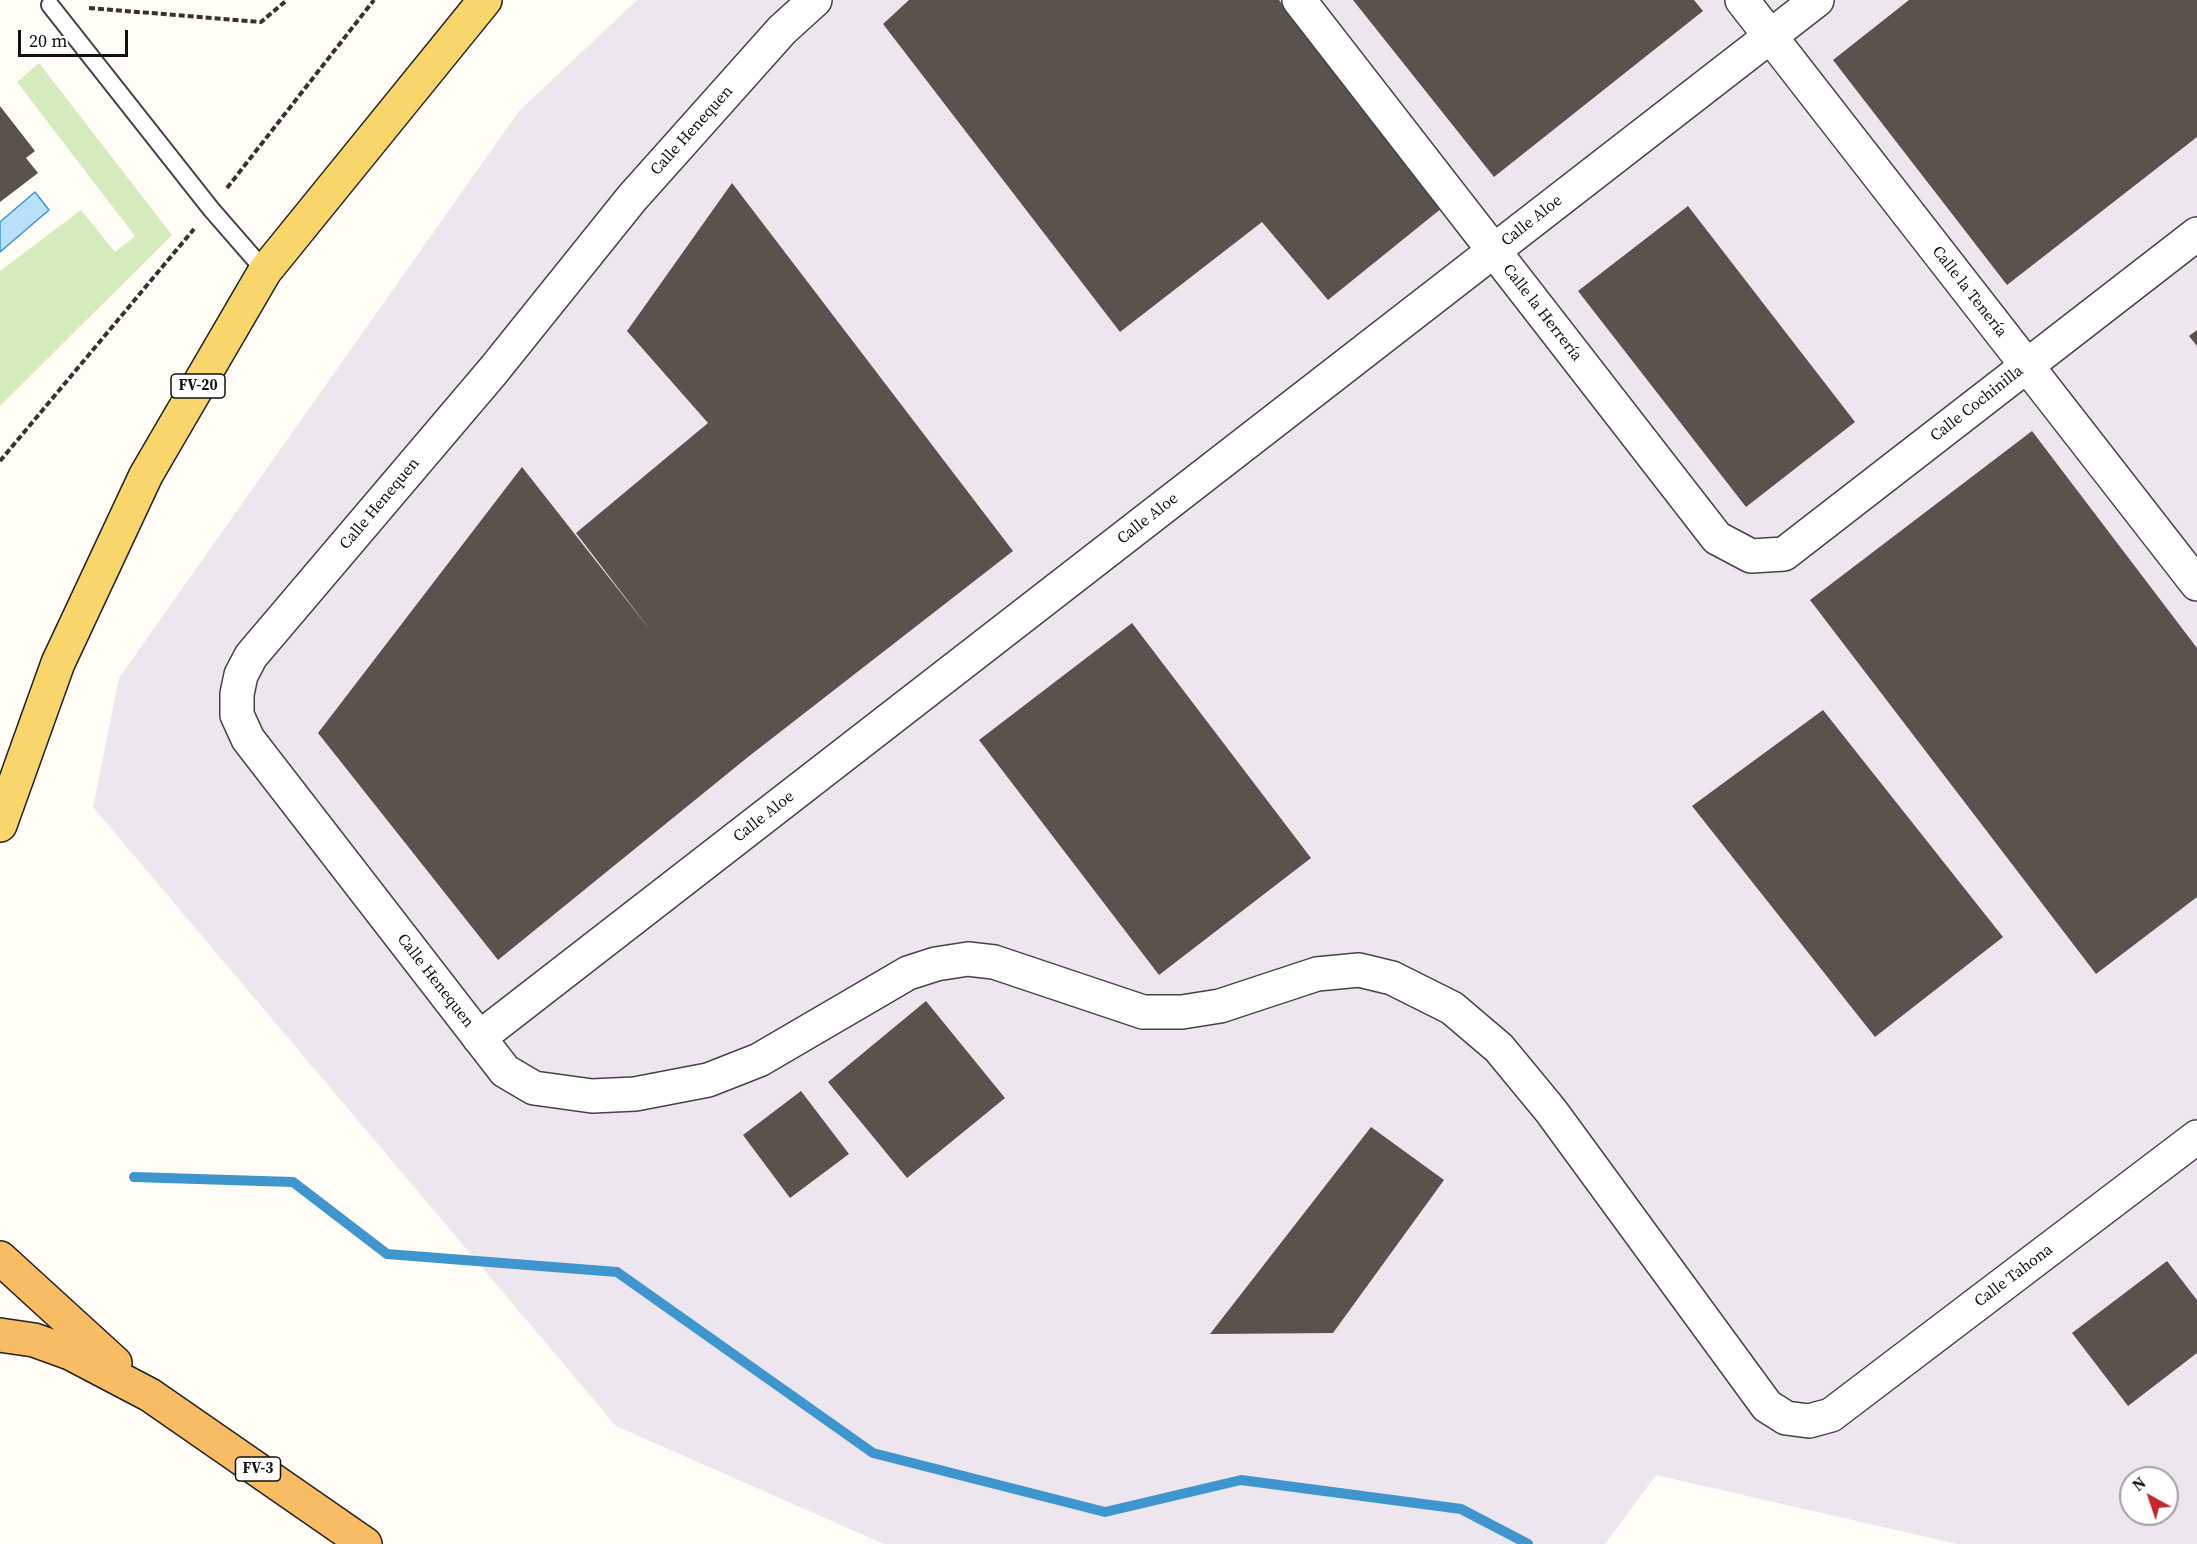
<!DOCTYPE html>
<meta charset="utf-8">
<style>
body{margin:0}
#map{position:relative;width:2197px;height:1544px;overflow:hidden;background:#fffdf5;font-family:"Source Serif 4",serif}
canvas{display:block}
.north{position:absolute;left:2119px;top:1466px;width:60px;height:60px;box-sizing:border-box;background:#fff;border:2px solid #a0a0a0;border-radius:50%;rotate:320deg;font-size:16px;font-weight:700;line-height:24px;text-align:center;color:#111}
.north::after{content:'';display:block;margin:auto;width:21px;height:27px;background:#c4262e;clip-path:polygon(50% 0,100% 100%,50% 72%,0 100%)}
.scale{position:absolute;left:18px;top:30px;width:110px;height:27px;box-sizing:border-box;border:3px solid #111;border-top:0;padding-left:8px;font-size:18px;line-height:21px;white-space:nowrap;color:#111;-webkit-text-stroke:4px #fff;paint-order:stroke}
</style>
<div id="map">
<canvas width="2197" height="1544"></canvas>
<div class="north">N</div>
<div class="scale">20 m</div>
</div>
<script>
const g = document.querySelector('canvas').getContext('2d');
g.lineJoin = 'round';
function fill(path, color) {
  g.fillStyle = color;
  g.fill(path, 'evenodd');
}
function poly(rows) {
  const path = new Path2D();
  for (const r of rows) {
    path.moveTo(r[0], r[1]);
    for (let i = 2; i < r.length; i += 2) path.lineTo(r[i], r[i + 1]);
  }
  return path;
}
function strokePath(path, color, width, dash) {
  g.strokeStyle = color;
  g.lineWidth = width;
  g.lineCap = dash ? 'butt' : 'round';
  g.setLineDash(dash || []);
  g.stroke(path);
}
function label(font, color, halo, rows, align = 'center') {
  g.font = font + ' "Source Serif 4",serif';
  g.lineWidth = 6;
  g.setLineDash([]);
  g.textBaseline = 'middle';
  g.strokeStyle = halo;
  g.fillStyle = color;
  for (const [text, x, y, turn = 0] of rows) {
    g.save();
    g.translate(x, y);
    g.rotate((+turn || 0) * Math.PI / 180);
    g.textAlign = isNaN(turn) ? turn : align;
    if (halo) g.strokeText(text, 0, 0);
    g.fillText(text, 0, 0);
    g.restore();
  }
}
const industrial = poly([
 [637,0,2197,0,2197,1544,1957,1544,1656,1475,1605,1544,884,1544,616,1426,93,807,119,678,519,111],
 [2131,1478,2167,1478,2167,1514,2131,1514]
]);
const green = poly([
 [39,63,172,235,0,406,0,271,81,210,115,252,135,236,17,82]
]);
const water = poly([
 [35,192,49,210,0,252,0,222,35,192]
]);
const stream = poly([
 [134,1177,293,1182,387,1254,617,1272,873,1453,1105,1512,1241,1480,1461,1509,1528,1544]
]);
const building = poly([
 [909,0,1279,0,1442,208,1328,300,1262,222,1120,332,883,24],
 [1353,0,1694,0,1703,11,1494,177],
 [1909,0,2197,0,2197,137,2007,285,1833,60],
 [0,106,35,151,26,158,38,173,0,202],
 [732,183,1013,551,748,757,498,960,318,733,522,467,651,631,576,533,708,423,627,331],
 [1688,206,1855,422,1746,507,1578,291],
 [2197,330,2197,346,2189,336],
 [2032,431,2197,648,2197,897,2096,974,1810,600],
 [1132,623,1311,858,1159,975,979,740],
 [1823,710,2003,937,1875,1037,1692,806],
 [926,1001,1005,1098,907,1178,828,1082],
 [801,1091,849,1154,790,1198,743,1135],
 [1371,1127,1444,1180,1333,1333,1210,1334],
 [2167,1261,2197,1300,2197,1353,2128,1406,2072,1333]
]);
const path = poly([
 [89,8,261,22,287,0],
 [227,188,374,0],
 [0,461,194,229]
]);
const service = poly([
 [50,5,211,209,265,271]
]);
const minor = poly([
 [815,0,782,30,632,198,493,371,251,656,241,675,237,694,237,715,248,739,505,1071,534,1088,592,1096,635,1094,708,1080,759,1060,908,973,936,964,968,959,994,962,1143,1012,1182,1012,1220,1006,1317,974,1359,970,1392,978,1452,1008,1499,1048,1551,1111,1767,1406,1786,1418,1809,1421,1831,1415,2197,1137],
 [1299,0,1717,538,1751,556,1784,554,2197,234],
 [1742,0,2197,584],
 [479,1038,1817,0]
]);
const primary = poly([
 [0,825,58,663,146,475,265,271,485,0]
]);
const trunk = poly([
 [0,1258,115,1363],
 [0,1335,34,1340,70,1353,150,1395,365,1544]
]);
const shields = [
 [198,386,54],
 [258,1469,45]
];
const shieldNames = [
 ["FV-20",198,386],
 ["FV-3",258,1469]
];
const streetNames = [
 ["Calle Henequen",692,131,-48],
 ["Calle Aloe",1532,221,-38],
 ["Calle la Tenería",1969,292,52],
 ["Calle la Herrería",1542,313,52],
 ["Calle Cochinilla",1977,404,-38],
 ["Calle Henequen",380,504,-50],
 ["Calle Aloe",1148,519,-38],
 ["Calle Aloe",764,817,-38],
 ["Calle Henequen",435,981,52],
 ["Calle Tahona",2014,1276,-37]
];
fill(industrial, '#eee6ef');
fill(green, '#d5ebbd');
fill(water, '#b9e0f7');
strokePath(water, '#3f96cf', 1.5);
strokePath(stream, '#3f96cf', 10);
fill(building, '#5a524d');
strokePath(service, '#444', 20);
strokePath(minor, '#444', 36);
strokePath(primary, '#222', 36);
strokePath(trunk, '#222', 36);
strokePath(path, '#333', 4, [6, 3]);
strokePath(service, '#fff', 16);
strokePath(minor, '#fff', 33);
strokePath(primary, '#f9d66b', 33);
strokePath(trunk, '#f7bc64', 33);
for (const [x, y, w] of shields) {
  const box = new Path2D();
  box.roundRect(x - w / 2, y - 12, w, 24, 4.5);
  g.fillStyle = '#fff';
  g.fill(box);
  strokePath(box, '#111', 1.5);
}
label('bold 15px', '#111', null, shieldNames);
label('16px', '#111', '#fff', streetNames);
</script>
